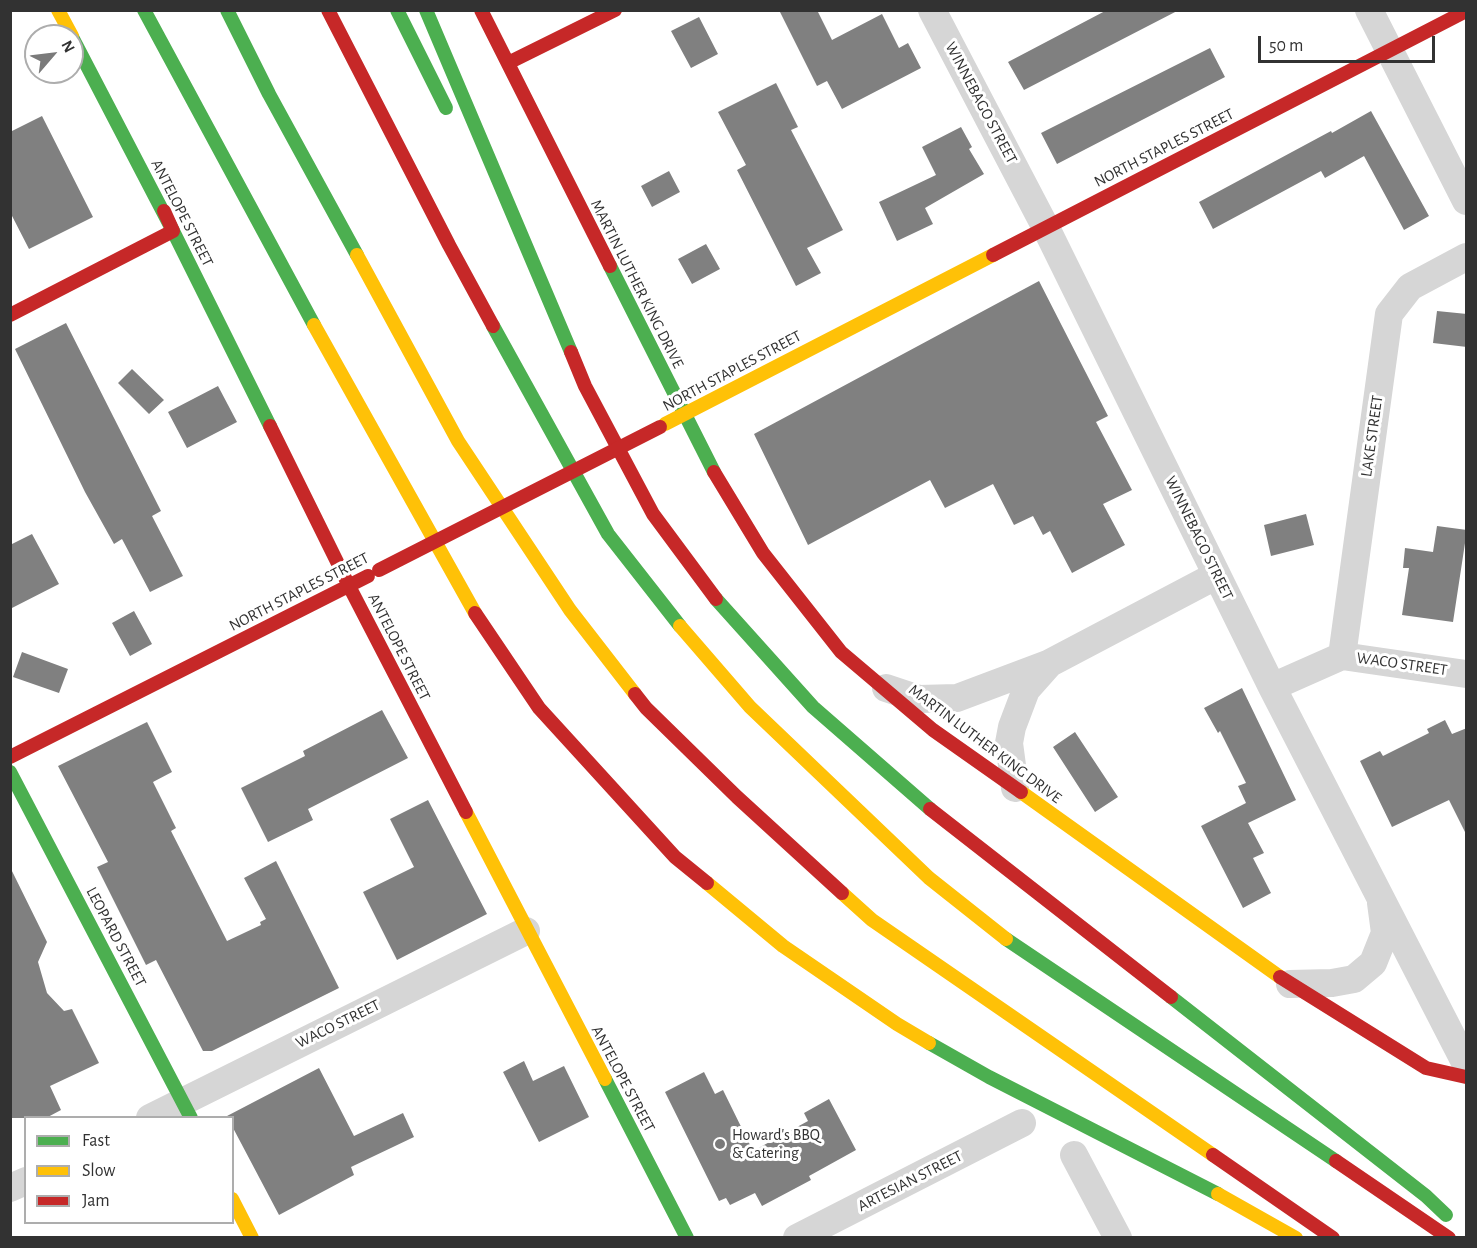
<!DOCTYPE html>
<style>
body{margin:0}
#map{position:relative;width:1477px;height:1248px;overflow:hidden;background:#fff;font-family:"Alegreya Sans",sans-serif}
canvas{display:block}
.frame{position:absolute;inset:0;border:12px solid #323232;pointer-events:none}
.legend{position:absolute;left:24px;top:1116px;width:210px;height:108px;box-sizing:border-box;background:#fff;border:2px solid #adadad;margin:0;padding:8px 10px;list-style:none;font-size:18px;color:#323232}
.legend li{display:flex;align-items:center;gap:12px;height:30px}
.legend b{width:30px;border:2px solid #adadad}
.north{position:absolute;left:24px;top:24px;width:60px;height:60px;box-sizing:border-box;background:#fff;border:2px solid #adadad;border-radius:50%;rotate:62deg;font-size:16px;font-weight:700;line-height:24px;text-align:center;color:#323232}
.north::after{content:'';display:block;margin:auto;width:21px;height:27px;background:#7a7a7a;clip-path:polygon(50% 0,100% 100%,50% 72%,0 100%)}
.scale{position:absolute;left:1258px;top:36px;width:177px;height:27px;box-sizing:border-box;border:3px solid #323232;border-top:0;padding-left:8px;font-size:18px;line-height:21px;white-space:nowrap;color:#323232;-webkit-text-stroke:4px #fff;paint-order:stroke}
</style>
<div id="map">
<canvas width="1477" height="1248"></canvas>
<div class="frame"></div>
<ul class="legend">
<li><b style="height:8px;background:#4caf50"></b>Fast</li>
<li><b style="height:8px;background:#ffc107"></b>Slow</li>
<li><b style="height:8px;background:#c62828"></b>Jam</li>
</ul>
<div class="north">N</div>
<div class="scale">50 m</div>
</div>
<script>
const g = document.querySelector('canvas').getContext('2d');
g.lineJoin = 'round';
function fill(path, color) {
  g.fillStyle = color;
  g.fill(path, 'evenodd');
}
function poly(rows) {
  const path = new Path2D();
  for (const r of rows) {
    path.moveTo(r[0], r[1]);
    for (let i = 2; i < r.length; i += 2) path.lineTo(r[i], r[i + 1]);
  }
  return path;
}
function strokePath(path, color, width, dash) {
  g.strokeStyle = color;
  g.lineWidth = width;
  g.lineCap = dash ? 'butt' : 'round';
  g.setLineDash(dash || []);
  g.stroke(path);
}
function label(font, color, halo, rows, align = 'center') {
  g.font = font + ' "Alegreya Sans",sans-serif';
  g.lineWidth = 6;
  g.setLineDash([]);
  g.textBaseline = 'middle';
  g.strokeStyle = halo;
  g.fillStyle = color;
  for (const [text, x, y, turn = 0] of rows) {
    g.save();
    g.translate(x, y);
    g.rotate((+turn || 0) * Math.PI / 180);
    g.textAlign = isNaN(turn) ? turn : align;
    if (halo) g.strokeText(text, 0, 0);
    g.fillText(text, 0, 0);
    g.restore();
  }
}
const building = poly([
 [779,10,817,10,832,40,882,14,899,48,908,43,921,68,842,109,827,81,817,86],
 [1107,10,1179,10,1024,90,1008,62],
 [699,17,718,54,691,68,671,31],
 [1210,48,1225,77,1057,164,1041,133],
 [776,83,798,127,791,130,843,230,807,248,821,273,796,286,737,170,746,165,718,112],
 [1371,111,1429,216,1404,230,1364,156,1325,178,1321,171,1213,229,1199,202,1331,131,1332,133],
 [42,116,93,217,29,249,10,212,10,132],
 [961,127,972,147,969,149,984,174,925,208,933,224,897,241,879,202,936,175,922,147],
 [669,171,680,192,652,207,641,186],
 [706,244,720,269,692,284,678,259],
 [1039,281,1108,416,1096,422,1132,490,1103,504,1125,545,1072,573,1050,531,1043,535,1033,516,1014,525,993,484,945,508,930,480,808,545,754,434],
 [1437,311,1467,314,1467,347,1433,343],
 [66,323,161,511,152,516,183,576,150,592,122,539,114,544,85,492,15,349],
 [132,369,164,400,149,414,118,383],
 [218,386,237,422,187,448,168,412],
 [1306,514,1314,545,1271,556,1264,525],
 [1437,526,1467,530,1453,622,1402,615,1409,568,1403,568,1405,548,1433,552],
 [32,534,59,584,10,609,10,545],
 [134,611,152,644,130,656,112,623],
 [22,652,68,669,59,693,13,677],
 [1242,688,1296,800,1248,823,1264,853,1253,858,1271,893,1243,908,1201,826,1246,803,1238,786,1246,783,1220,731,1218,733,1204,708],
 [382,710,408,758,308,809,313,820,268,842,241,788,305,756,303,751],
 [1445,720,1452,734,1467,728,1467,836,1449,800,1392,827,1360,761,1380,751,1383,756,1429,733,1427,729],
 [147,722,172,772,153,782,176,828,171,831,227,941,261,925,260,922,266,919,244,878,276,861,339,988,212,1051,203,1051,156,960,146,965,97,867,108,862,58,766],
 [1075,732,1118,797,1095,812,1053,747],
 [428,800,487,914,397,960,363,892,414,867,390,819],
 [10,867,47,942,38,962,47,993,64,1011,72,1009,99,1063,50,1086,61,1110,46,1118,10,1118],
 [524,1061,533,1081,564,1066,589,1117,539,1142,503,1072],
 [319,1068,354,1136,403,1113,414,1137,351,1167,354,1175,279,1215,232,1126,232,1118,227,1116],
 [704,1072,715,1094,723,1090,753,1151,808,1121,804,1113,829,1099,856,1150,809,1176,811,1180,762,1206,755,1193,730,1205,726,1198,719,1201,665,1092]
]);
const street = poly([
 [932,10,1046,228,1272,687,1466,1064],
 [1369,10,1466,201],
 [1342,656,1389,314,1410,287,1466,257],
 [1050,663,1217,575],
 [1272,687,1342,656,1466,674],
 [886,688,919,699,957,698,1050,663,1026,690,1012,727,1009,743,1015,788],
 [1290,984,1332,983,1354,979,1373,963,1385,933,1381,903],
 [150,1118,526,931],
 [1074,1155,1118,1238],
 [10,1188,26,1181],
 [797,1238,1022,1123]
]);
const fast = poly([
 [144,10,314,325],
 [227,10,269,94,357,255],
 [397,10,446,108],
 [426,10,571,352],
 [72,37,173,231,270,426],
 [610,266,714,472],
 [493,326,608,534,680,626],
 [716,599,813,707,930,809],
 [10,772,191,1118],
 [1006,939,1336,1161],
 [1171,997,1426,1196,1446,1215],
 [929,1043,989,1077,1218,1194],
 [605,1079,687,1238]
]);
const slow = poly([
 [58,10,72,36],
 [357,255,458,441,570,610,635,694],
 [314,325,475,613],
 [665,424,993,255],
 [680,626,750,707,929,878,1006,939],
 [1021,792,1280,977],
 [466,812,605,1079],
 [707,883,783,946,897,1024,929,1043],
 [842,893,872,920,1213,1155],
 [1218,1194,1296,1238],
 [232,1199,252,1238]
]);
const jam = poly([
 [328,10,449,245,493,326],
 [481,10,610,266],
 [508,63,615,10],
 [993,255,1466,11],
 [10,315,173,231,164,211],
 [571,352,585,386,653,514,716,599],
 [270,426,349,586,466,812],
 [714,472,763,553,841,652,933,730,1021,792],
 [475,613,539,708,675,857,707,883],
 [635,694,646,708,737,797,842,893],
 [10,757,368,576],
 [930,809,1171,997],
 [1280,977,1426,1068,1466,1077],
 [1213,1155,1333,1238],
 [1336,1161,1449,1238]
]);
const jamBridge = poly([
 [379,570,660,427]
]);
const markers = [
 [720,1144,6,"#7a7a7a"]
];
const streetNames = [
 ["WINNEBAGO STREET",981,103,62],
 ["NORTH STAPLES STREET",1164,148,-27],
 ["ANTELOPE STREET",182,213,63],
 ["MARTIN LUTHER KING DRIVE",637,284,63],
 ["NORTH STAPLES STREET",732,371,-28],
 ["LAKE STREET",1372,436,-82],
 ["WINNEBAGO STREET",1199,538,64],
 ["NORTH STAPLES STREET",299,592,-27],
 ["ANTELOPE STREET",399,647,63],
 ["WACO STREET",1402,664,8],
 ["MARTIN LUTHER KING DRIVE",985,744,37],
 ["LEOPARD STREET",116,937,62],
 ["WACO STREET",338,1024,-26],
 ["ANTELOPE STREET",623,1079,62],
 ["ARTESIAN STREET",910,1181,-27]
];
const poiNames = [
 ["Howard's BBQ",732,1135],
 ["& Catering",732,1153]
];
fill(building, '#808080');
strokePath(street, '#d6d6d6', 28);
strokePath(fast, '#4caf50', 14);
strokePath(slow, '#ffc107', 14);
strokePath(jam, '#c62828', 14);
strokePath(jamBridge, '#c62828', 14);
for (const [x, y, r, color] of markers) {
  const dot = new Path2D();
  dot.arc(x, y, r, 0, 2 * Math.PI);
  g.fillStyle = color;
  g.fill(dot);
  strokePath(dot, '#fff', 2);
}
label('16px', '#323232', '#fff', streetNames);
label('16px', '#323232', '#fff', poiNames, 'left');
</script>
